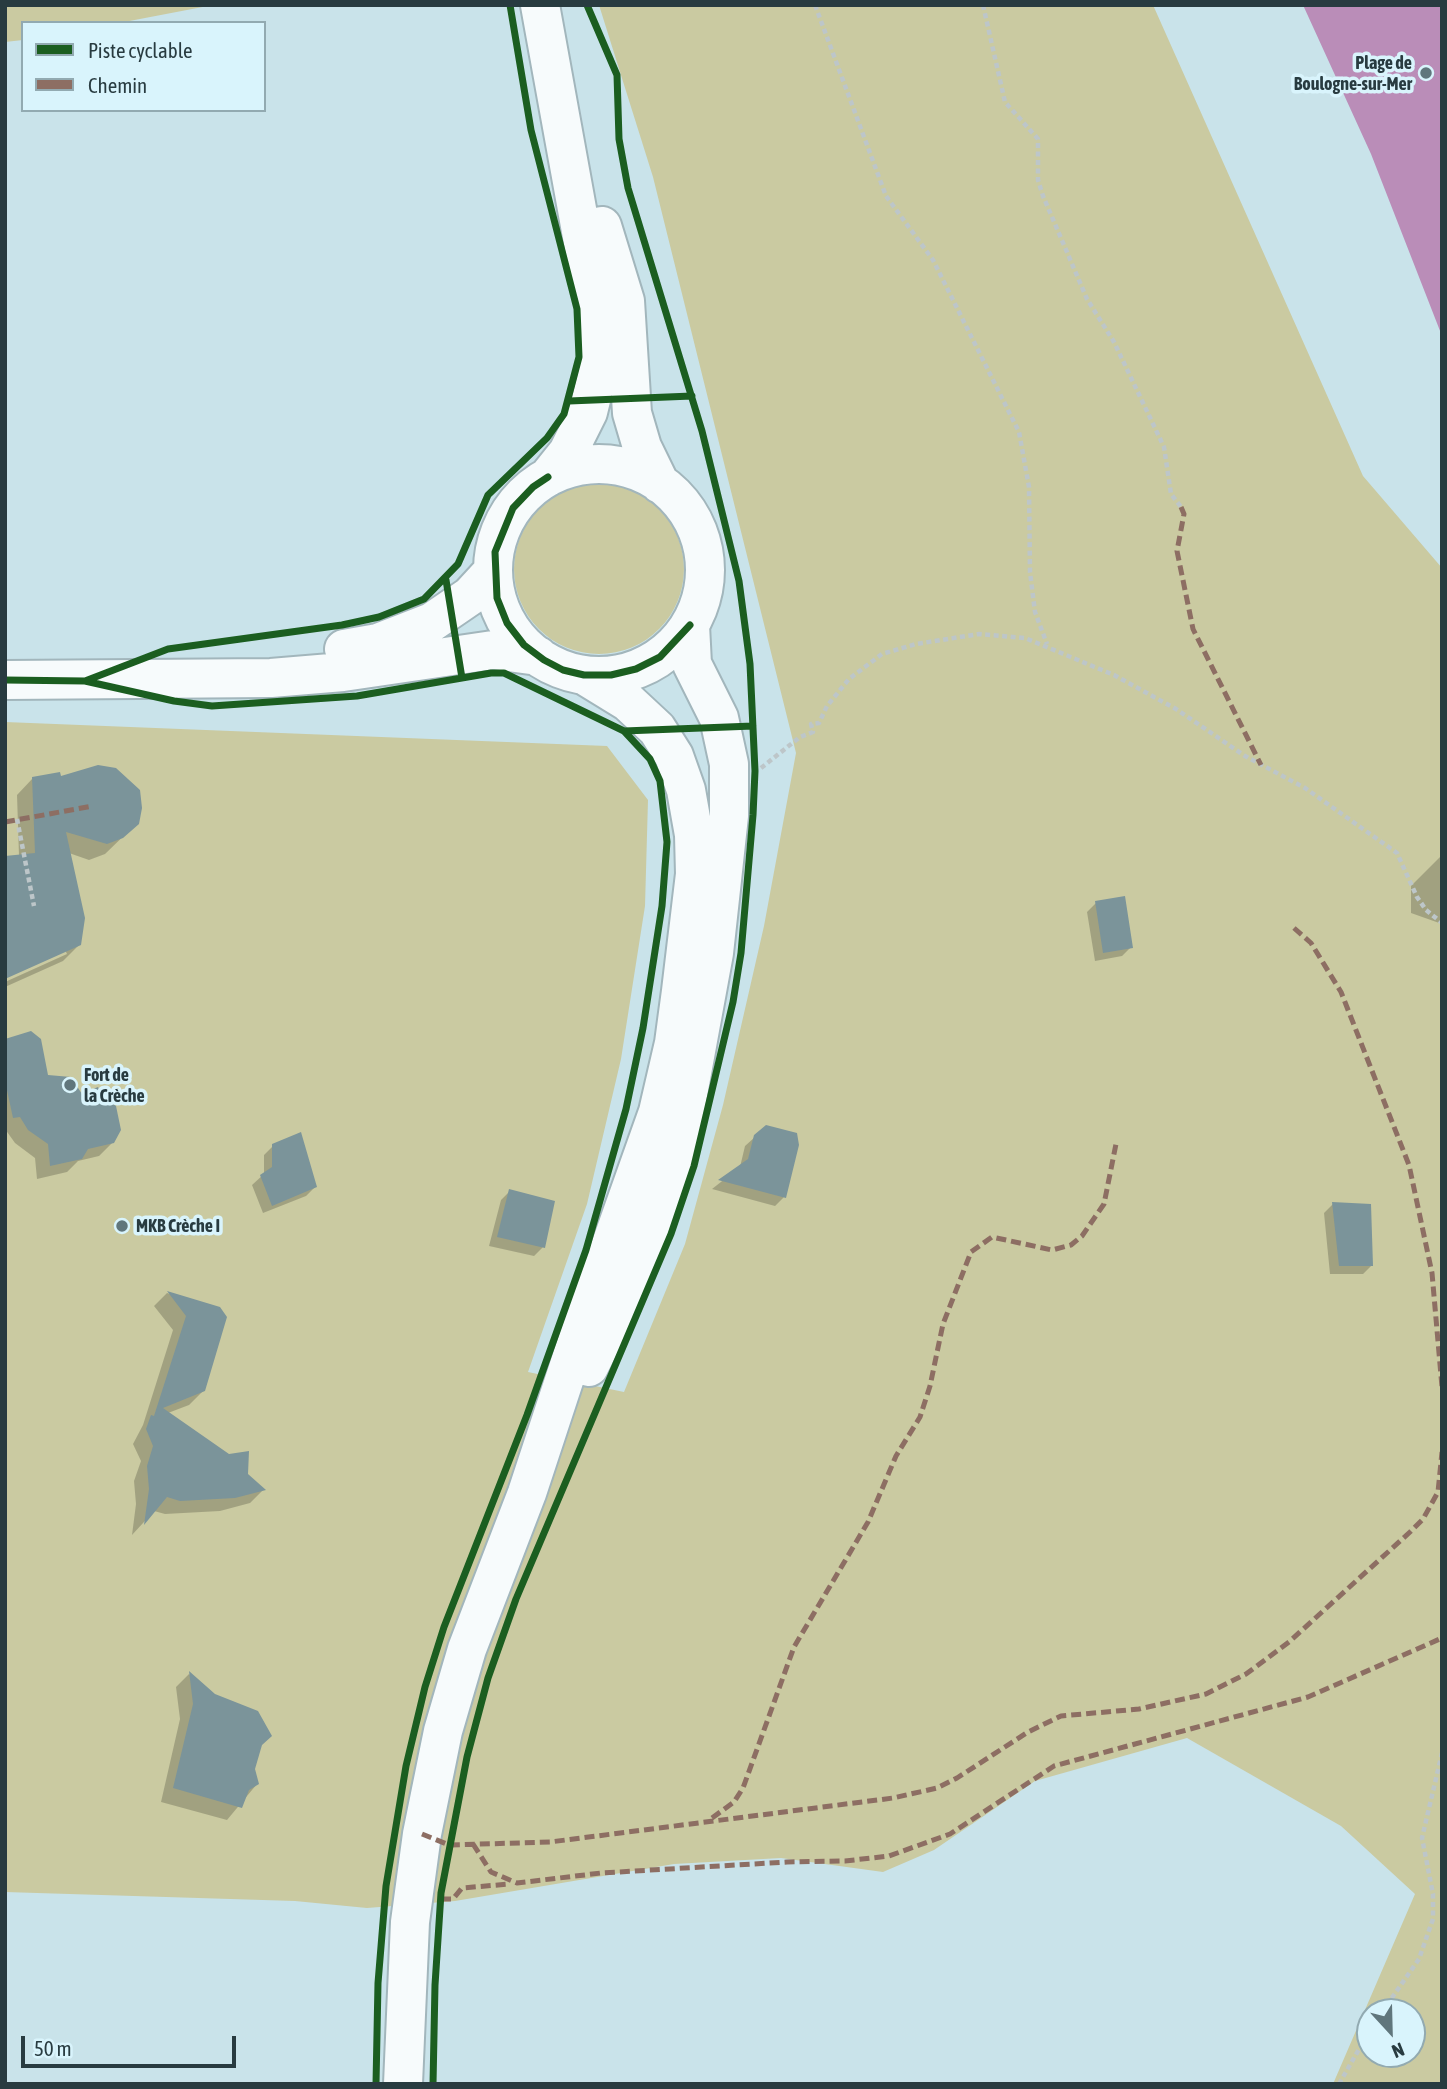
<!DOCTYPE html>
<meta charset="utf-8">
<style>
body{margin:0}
#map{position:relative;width:1447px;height:2089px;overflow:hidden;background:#c9e3ea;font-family:"Asap Condensed",sans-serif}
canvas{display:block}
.frame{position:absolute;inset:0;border:7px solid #283b40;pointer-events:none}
.legend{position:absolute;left:21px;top:21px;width:245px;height:91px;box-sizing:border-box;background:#d9f4fc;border:2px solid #92aab1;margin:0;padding:9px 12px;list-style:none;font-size:21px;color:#283b40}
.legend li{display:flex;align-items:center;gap:14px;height:35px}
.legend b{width:35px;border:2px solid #92aab1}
.north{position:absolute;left:1356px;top:1998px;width:70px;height:70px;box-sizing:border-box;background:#d9f4fc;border:2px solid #92aab1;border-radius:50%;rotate:158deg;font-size:19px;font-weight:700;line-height:28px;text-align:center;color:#283b40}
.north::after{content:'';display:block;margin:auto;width:24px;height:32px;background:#60767c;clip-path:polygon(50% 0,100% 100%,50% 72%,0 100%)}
.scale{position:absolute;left:21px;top:2036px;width:215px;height:32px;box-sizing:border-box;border:4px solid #283b40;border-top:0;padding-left:9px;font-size:21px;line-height:24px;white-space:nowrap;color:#283b40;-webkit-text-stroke:5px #d9f4fc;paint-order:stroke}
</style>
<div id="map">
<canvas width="1447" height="2089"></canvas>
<div class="frame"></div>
<ul class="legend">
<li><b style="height:9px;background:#1b5e20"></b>Piste cyclable</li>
<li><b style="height:9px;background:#8d6e63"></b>Chemin</li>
</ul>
<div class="north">N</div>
<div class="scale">50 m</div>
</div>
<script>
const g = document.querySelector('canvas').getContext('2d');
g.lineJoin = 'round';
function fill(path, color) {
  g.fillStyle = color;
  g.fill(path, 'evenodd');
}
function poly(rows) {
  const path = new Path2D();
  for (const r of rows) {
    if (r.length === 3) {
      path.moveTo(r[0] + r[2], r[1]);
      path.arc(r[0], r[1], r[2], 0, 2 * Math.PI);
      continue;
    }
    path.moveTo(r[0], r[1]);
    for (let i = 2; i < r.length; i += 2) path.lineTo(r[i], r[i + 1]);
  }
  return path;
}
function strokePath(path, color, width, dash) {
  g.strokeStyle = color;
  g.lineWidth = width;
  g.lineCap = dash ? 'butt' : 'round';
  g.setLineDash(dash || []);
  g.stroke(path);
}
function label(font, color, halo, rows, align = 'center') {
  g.font = font + ' "Asap Condensed",sans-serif';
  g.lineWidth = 7;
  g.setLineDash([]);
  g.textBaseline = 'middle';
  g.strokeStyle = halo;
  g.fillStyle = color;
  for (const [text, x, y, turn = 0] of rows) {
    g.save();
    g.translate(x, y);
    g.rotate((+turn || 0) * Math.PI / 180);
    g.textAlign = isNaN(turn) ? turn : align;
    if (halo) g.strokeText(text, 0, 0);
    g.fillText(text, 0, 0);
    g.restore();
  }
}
const green = poly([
 [5,5,213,5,119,23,23,23,23,40,5,42],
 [599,5,1153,5,1363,476,1442,568,1442,2084,1333,2084,1415,1894,1341,1826,1187,1738,1035,1781,934,1850,883,1872,781,1858,674,1864,455,1901,367,1908,295,1901,5,1892,5,722,607,746,648,800,645,906,621,1059,587,1204,528,1372,624,1392,685,1244,723,1105,764,926,796,753,653,177],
 [1370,2012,1412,2012,1412,2054,1370,2054],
 [599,569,85]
]);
const water = poly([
 [1303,5,1442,5,1442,336,1371,154]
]);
const shadow = poly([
 [33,778,60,778,137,823,105,854,89,860,69,853,80,944,63,961,5,987,5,982,67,954,19,856,17,795],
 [1442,855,1442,924,1411,913,1411,886],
 [1096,903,1131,947,1122,956,1095,961,1087,912],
 [5,1041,47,1076,82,1096,113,1142,99,1156,78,1161,67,1172,37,1179,35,1158,15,1143,5,1129],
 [755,1137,784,1197,775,1206,712,1189,740,1167,745,1146],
 [273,1146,315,1187,306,1196,263,1213,252,1185,264,1174,264,1155],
 [510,1191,543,1247,534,1256,489,1246,501,1200],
 [1333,1204,1372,1265,1363,1274,1330,1274,1324,1213],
 [167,1293,219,1309,204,1390,189,1405,168,1413,263,1490,250,1503,220,1511,165,1514,154,1511,132,1535,136,1504,134,1481,141,1461,133,1444,143,1425,173,1330,154,1306],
 [189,1674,214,1696,254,1769,257,1784,227,1820,161,1802,180,1719,176,1687]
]);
const building = poly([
 [98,765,116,768,140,790,142,808,139,824,123,838,107,844,66,832,85,918,81,945,5,979,5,856,35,853,32,777,60,772,61,776],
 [1125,896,1133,948,1103,953,1095,901],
 [31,1031,41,1039,48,1075,71,1077,82,1094,98,1087,102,1096,116,1106,121,1130,114,1143,88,1149,82,1159,50,1166,48,1144,28,1130,20,1117,13,1118,5,1081,5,1039],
 [766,1125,797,1133,799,1145,786,1198,718,1180,748,1159,754,1135],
 [301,1132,317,1187,272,1206,260,1175,272,1167,272,1144],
 [509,1189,555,1201,545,1248,497,1237],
 [1332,1202,1371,1204,1373,1266,1339,1266],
 [167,1291,220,1307,227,1317,205,1391,163,1408,229,1454,249,1451,248,1474,266,1490,235,1498,180,1501,167,1497,144,1525,149,1489,147,1466,153,1446,146,1429,151,1415,154,1416,186,1316],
 [189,1671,215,1694,258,1711,272,1736,262,1745,255,1769,259,1784,249,1790,242,1808,173,1788,193,1704]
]);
const path = poly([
 [815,5,886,196,933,260,1019,432,1029,487,1030,572,1035,612,1047,644],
 [983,5,1005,102,1038,139,1038,180,1043,196,1087,299,1114,342,1164,447,1171,494,1181,507],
 [761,768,800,737,813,732,811,724,819,723,827,706,849,679,882,654,916,644,979,634,1025,638,1114,675,1176,709,1245,756,1305,788,1397,853,1417,897,1426,910,1442,923],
 [17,819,34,906],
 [1382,2012,1419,1959,1433,1919,1433,1894,1422,1838,1442,1753],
 [1339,2084,1370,2030]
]);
const major = poly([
 [540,5,600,336,598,371,588,412,568,452,548,477],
 [602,226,625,301,632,413,642,447,660,484],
 [599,570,106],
 [344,649,378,643,432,622,470,596,493,571],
 [5,680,271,678,343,672,493,650,538,656],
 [589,1367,617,1311,662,1197,680,1138,714,953,729,816,729,764,719,718,692,664,690,625],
 [403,2084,410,1922,422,1834,443,1731,467,1649,527,1493,583,1323,658,1112,674,1043,681,991,695,874,694,835,686,790,674,756,657,729,628,702,584,675]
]);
const quiet = poly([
 [1181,507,1184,514,1177,551,1193,629,1261,765],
 [5,822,93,806],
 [1294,928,1311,943,1341,992,1409,1165,1432,1273,1442,1387],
 [712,1818,734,1802,743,1788,794,1647,868,1522,896,1456,920,1417,930,1386,943,1324,971,1252,992,1237,1052,1250,1071,1245,1082,1236,1104,1204,1116,1144],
 [422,1834,449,1845,550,1842,893,1798,937,1788,957,1778,1028,1732,1061,1716,1139,1709,1206,1694,1246,1674,1289,1642,1410,1532,1423,1519,1438,1492,1442,1452],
 [473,1844,491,1872,517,1883,601,1873,787,1862,845,1861,889,1856,950,1834,1054,1766,1308,1697,1442,1638],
 [441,1899,453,1899,462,1888,510,1884]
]);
const cycleway = poly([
 [569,401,692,396],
 [548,477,533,487,513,508,495,552,497,598,507,623,524,645,544,660,563,670,584,675,611,675,636,669,660,657,690,625],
 [446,580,462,678],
 [5,680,85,681,174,701,212,706,357,696,491,673,504,673,624,731,650,759,660,781,667,842,662,906,643,1028,626,1109,586,1250,527,1415,444,1627,425,1687,406,1766,386,1886,378,1983,376,2084],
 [85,681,168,649,342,625,379,617,424,599,458,564,488,495,547,438,564,414,579,357,577,309,531,130,510,5],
 [624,731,753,726],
 [433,2084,435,1985,441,1893,467,1757,488,1678,516,1599,671,1234,694,1166,733,1002,741,953,753,815,755,771,750,664,739,581,702,431,628,188,619,139,617,75,587,5]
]);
const markers = [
 [1426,73,7,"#60767c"],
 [70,1085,7,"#60767c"],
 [122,1226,7,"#60767c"]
];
const poiNames = [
 ["Plage de",1412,63,"right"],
 ["Boulogne-sur-Mer",1412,84,"right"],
 ["Fort de",84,1075],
 ["la Crèche",84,1096],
 ["MKB Crèche I",136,1226]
];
fill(green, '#cacaa1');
fill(water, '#ba8db8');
fill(shadow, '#0003');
fill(building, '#7b949a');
strokePath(major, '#a2b6bc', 42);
strokePath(path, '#bdc6c9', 4.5, [5, 3.5]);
strokePath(major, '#f7fbfc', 38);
strokePath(quiet, '#8d6e63', 5, [10, 5]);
strokePath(cycleway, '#1b5e20', 7);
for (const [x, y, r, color] of markers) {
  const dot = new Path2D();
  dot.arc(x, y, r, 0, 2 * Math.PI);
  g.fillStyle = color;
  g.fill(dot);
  strokePath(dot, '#d9f4fc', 2.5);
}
label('bold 18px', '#283b40', '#d9f4fc', poiNames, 'left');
</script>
